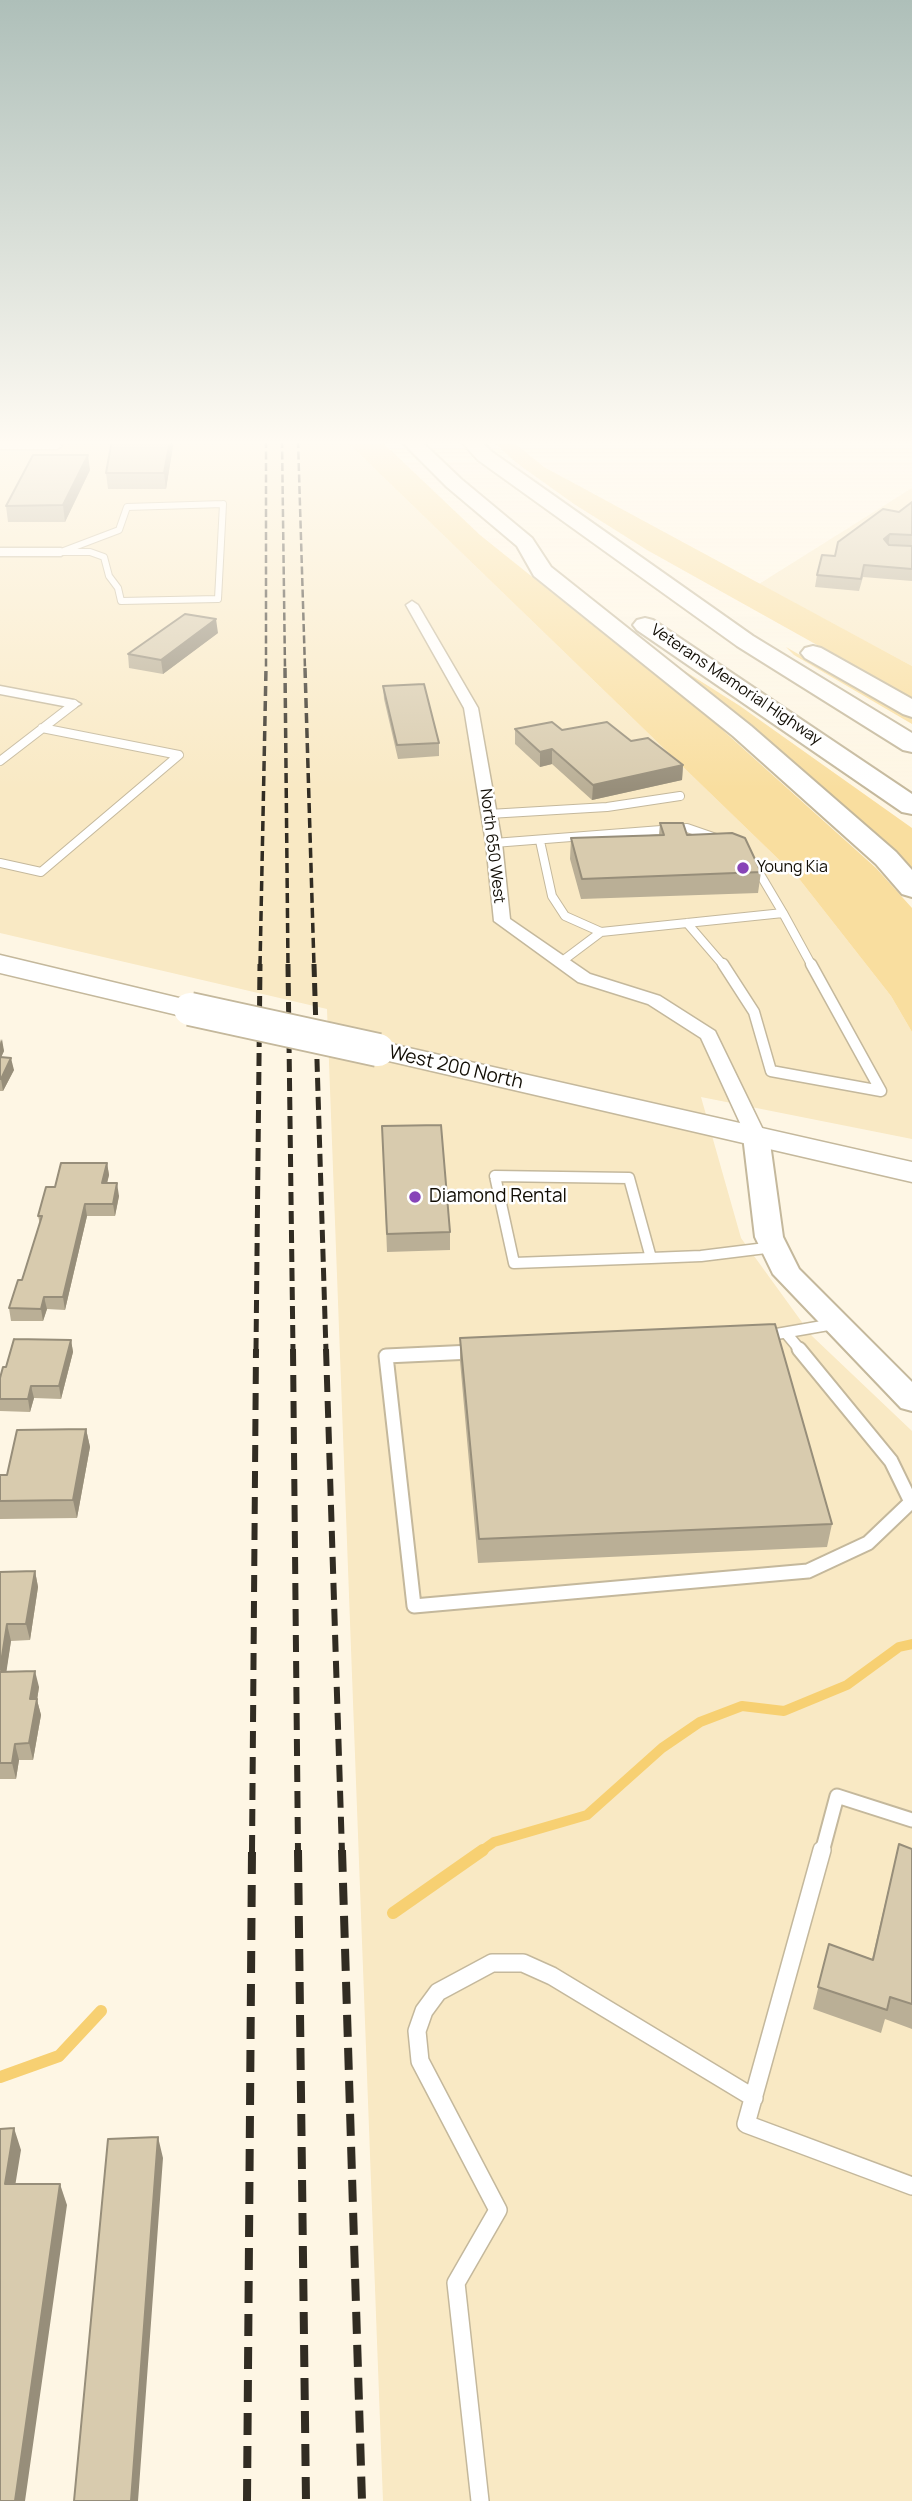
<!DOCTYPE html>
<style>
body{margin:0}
canvas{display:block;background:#fef6e4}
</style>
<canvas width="912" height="2501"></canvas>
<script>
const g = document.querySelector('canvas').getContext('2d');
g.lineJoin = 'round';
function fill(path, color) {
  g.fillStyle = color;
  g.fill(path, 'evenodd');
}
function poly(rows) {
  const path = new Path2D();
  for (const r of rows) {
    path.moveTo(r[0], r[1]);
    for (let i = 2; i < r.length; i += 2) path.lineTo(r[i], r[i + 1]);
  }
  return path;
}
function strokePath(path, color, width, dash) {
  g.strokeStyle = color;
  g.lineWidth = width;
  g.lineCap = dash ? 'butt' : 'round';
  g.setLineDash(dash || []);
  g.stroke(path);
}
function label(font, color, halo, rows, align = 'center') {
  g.font = font + ' Manrope,sans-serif';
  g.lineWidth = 5;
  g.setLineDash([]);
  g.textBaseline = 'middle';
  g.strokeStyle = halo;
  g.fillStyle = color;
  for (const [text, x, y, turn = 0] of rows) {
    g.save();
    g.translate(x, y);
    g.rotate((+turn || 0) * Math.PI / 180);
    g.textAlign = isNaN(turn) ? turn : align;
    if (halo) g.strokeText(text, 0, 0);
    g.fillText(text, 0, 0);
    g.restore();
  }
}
const built = poly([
 [0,440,345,440,800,880,891,996,912,1032,912,1139,701,1097,741,1238,812,1336,912,1431,912,2501,383,2501,327,1009,0,933],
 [912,488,912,666,759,584]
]);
const green = poly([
 [345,440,380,440,480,535,717,725,876,868,912,908,912,1032,891,996,800,880],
 [491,440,511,440,544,467,912,666,912,698,647,550,574,504,518,464],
 [786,647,912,719,912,724,794,655],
 [683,670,740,706,912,828,912,871,684,674]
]);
const streamFar1 = poly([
 [480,1852,494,1842,587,1815,662,1748,700,1722,742,1706,784,1711,847,1685,899,1647,912,1644]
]);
const stream = poly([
 [393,1913,483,1850],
 [0,2077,59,2056,101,2011]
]);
const serviceFar4 = poly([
 [223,504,218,599,121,601,118,588,109,576,104,557,90,552,61,552,119,530,127,507,223,504]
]);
const serviceFar3 = poly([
 [0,761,74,704],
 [489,814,607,807,680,796],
 [540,841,552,896,565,916,601,932],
 [494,843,687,828,716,838],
 [0,863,41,872,179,755,42,728],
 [754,864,783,913],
 [687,923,724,966],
 [687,923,783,913,812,966],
 [561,962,601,932,687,923]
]);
const serviceFar2 = poly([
 [723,964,754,1012,771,1071,881,1091,811,964],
 [495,1176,629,1178,651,1258,514,1263,495,1176],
 [651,1258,701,1256,774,1247],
 [786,1333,801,1351],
 [765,1336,834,1324]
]);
const serviceFar1 = poly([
 [472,1352,386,1356,414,1606,808,1571,868,1543,911,1502,891,1461,799,1349],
 [822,1852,837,1796,912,1820]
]);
const service = poly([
 [822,1850,746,2124,912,2186],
 [480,2501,456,2283,498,2210,420,2061,417,2031,424,2011,438,1992,492,1963,523,1963,552,1976,754,2098]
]);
const minor = poly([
 [0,443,57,443,62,446,57,449,0,449,0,443],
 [0,548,61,548,67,552,61,556,0,556,0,548],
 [412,601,418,605,478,708,502,843,510,919,590,974,660,996,715,1031,766,1136,763,1140,749,1140,746,1136,701,1038,648,1004,578,982,494,921,486,843,464,708,406,605,412,601],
 [0,686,74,700,81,704,74,708,0,694,0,686]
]);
const tertiary = poly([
 [756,1128,765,1130,769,1136,783,1237,799,1269,912,1382,912,1411,901,1408,773,1274,755,1237,743,1136,747,1130,756,1128]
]);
const primary = poly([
 [0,955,200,1003,205,1009,200,1015,190,1018,0,973,0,955],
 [378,1041,912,1162,912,1182,367,1056,363,1050,367,1044,378,1041]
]);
const motorway = poly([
 [400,440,420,440,461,479,532,538,551,567,751,726,896,852,912,870,912,897,902,894,876,864,733,736,534,576,517,546,447,487,400,440],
 [460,440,480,440,492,452,753,636,912,733,912,752,903,750,737,646,478,460,460,440],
 [645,618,653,620,912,794,912,814,902,812,637,630,633,625,637,620,645,618],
 [813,646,821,648,912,699,912,717,903,714,805,658,801,653,805,648,813,646]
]);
const railFar4 = poly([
 [266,440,266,669],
 [282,440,285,669],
 [298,440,305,669]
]);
const railFar3 = poly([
 [285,668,288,966],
 [305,668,314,966],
 [260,966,266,668]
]);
const railFar2 = poly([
 [288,964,293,1351],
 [314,964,326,1351],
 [256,1351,260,964]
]);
const railFar1 = poly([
 [293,1349,298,1852],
 [326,1349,342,1852],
 [252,1852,256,1349]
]);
const rail = poly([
 [298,1850,306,2501],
 [342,1850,362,2501],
 [247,2501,252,1850]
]);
const primaryBridge = poly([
 [190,1009,378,1050]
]);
const wall = poly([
 [112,440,174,440,166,489,108,489,106,473],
 [90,470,65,522,8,522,6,506],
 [912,502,912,581,863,577,859,591,815,587,817,575,835,556],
 [218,633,163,674,129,668,128,654],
 [383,686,439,743,439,756,398,759,384,699],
 [515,729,631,741,683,765,682,780,592,800,552,764,540,767,515,744],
 [660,823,687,835,761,872,758,893,581,899,570,859,571,838,659,835],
 [0,1039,4,1051,1,1057,14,1070,3,1091,0,1091],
 [382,1126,450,1232,450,1250,387,1252],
 [107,1163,109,1175,107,1183,119,1196,115,1216,87,1216,65,1310,47,1309,43,1321,11,1321,9,1308,22,1280,40,1224,38,1216,55,1187],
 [460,1338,832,1524,827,1547,478,1563,460,1361],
 [71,1340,73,1352,61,1399,34,1398,30,1412,0,1411,0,1399,6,1367],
 [86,1429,90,1447,77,1518,0,1519,0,1475,7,1475],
 [35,1571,38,1587,30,1640,11,1641,6,1671,39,1687,37,1700,41,1715,33,1760,19,1760,16,1779,0,1779,0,1572],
 [899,1844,912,1849,912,2029,885,2019,881,2033,813,2009,829,1944,872,1959]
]);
const shadedWall = poly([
 [170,440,174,440,166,489,164,473],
 [88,455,90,470,65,522,63,505],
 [890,534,888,546,884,539],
 [216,619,218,633,163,674,161,660],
 [552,749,552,764,540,767,540,752],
 [683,765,682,780,592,800,593,785],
 [2,1039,4,1051,0,1060,0,1044],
 [11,1058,14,1070,3,1091,1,1079],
 [107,1163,109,1175,104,1195,102,1183],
 [117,1183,119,1196,115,1216,113,1204],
 [85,1204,87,1216,65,1310,63,1297],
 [44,1297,47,1309,43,1321,41,1309],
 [71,1340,73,1352,61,1399,59,1386],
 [31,1386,34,1398,30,1412,28,1399],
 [86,1429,90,1447,77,1518,73,1500],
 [35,1571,38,1587,30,1640,26,1624],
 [7,1624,11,1641,4,1688,0,1669],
 [35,1671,39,1687,37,1700,41,1715,33,1760,29,1743,30,1699],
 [15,1744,19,1760,16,1779,12,1763],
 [14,2128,21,2150,12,2205,5,2184],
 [158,2137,163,2158,138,2501,131,2501],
 [60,2184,67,2205,25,2501,15,2501]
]);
const building = poly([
 [112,440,170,440,164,473,106,473,112,440],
 [33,455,88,455,63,505,6,506,33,455],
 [912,502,912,535,890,534,884,539,889,545,912,546,912,569,864,565,861,579,817,575,822,555,835,556,838,542,883,509,899,512,912,502],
 [185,614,216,619,161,660,128,654,185,614],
 [424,684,439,743,397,745,383,686,424,684],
 [552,722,562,730,607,722,631,741,648,738,683,765,593,785,552,749,540,752,515,729,552,722],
 [660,823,683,823,687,835,732,833,745,838,761,872,582,879,571,838,664,835,660,823],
 [0,1057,11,1058,1,1079,0,1079,0,1057],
 [441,1125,450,1232,387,1234,382,1126,441,1125],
 [61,1163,107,1163,102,1183,117,1183,113,1204,85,1204,63,1297,44,1297,41,1309,9,1308,18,1280,22,1280,42,1216,38,1216,46,1187,55,1187,61,1163],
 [775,1324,832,1524,479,1539,460,1338,775,1324],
 [14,1339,71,1340,59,1386,31,1386,28,1399,0,1399,0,1378,3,1367,6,1367,14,1339],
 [86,1429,73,1500,0,1501,0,1475,7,1475,17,1430,86,1429],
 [35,1571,26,1624,7,1624,0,1669,0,1572,35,1571],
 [35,1671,30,1699,37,1699,29,1743,15,1744,12,1763,0,1763,0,1672,35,1671],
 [899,1844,912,1849,912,2004,890,1997,887,2010,818,1987,829,1944,873,1960,899,1844],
 [14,2128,5,2184,60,2184,15,2501,0,2501,0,2129,14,2128],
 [158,2137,131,2501,74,2501,108,2139,158,2137]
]);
const markers = [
 [743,868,7,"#8744b8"],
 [415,1197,7,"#8744b8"]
];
const farStreetnames = [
 ["Veterans Memorial Highway",736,685,34],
 ["North 650 West",492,846,83]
];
const farPoinames = [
 ["Young Kia",757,868]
];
const streetNames = [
 ["West 200 North",456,1068,13]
];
const poiNames = [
 ["Diamond Rental",429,1197]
];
fill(built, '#f9e9c4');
fill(green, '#f9de9f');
strokePath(streamFar1, '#f7d072', 10);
strokePath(stream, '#f7d072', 12);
strokePath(serviceFar4, '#c4b89c', 8);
strokePath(serviceFar3, '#c4b89c', 10);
strokePath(serviceFar2, '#c4b89c', 13);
strokePath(serviceFar1, '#c4b89c', 17);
strokePath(service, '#c4b89c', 20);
strokePath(minor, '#c4b89c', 3);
strokePath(tertiary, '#c4b89c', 4);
strokePath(primary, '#c4b89c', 3);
strokePath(motorway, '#c4b89c', 4);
strokePath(serviceFar4, '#fff', 6);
strokePath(serviceFar3, '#fff', 8);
strokePath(serviceFar2, '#fff', 10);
strokePath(serviceFar1, '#fff', 13);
strokePath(service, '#fff', 17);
fill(minor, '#fff');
fill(tertiary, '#fff');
fill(primary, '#fff');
fill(motorway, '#fff');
strokePath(railFar4, '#312c22', 2.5, [8, 3.5]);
strokePath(railFar3, '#312c22', 3.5, [10, 5]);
strokePath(railFar2, '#312c22', 5, [13, 6]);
strokePath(railFar1, '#312c22', 6, [17, 9]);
strokePath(rail, '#312c22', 8, [22, 11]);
strokePath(primaryBridge, '#c4b89c', 36, []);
strokePath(primaryBridge, '#fff', 32);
fill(wall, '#baaf96');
fill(shadedWall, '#978e7a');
fill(building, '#d8cbae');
strokePath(building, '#978e7a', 2);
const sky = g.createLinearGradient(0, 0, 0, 790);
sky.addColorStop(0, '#aebfb9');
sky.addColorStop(0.56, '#fffbf3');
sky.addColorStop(1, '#fffbf300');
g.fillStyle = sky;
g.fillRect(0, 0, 912, 790);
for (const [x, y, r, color] of markers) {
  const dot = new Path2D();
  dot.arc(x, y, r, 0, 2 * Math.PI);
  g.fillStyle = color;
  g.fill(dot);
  strokePath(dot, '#fff', 2.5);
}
label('16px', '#110d04', '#fff', farStreetnames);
label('16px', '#110d04', '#fff', farPoinames, 'left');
label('19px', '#110d04', '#fff', streetNames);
label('19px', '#110d04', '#fff', poiNames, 'left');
</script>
